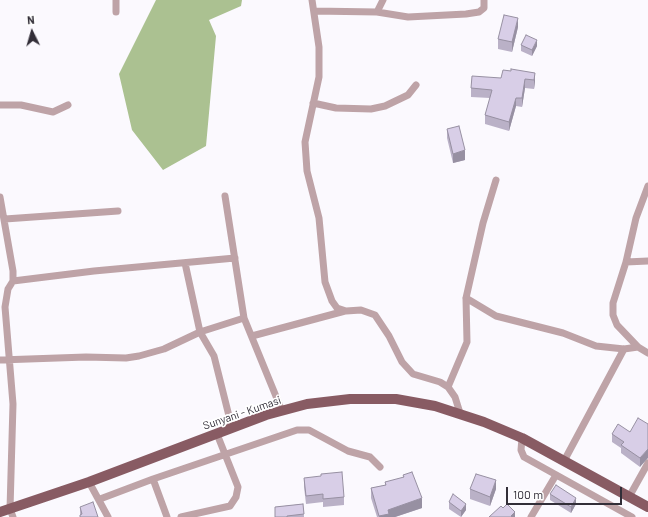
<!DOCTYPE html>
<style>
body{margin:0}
#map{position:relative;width:648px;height:517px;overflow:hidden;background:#fbf9fe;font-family:Barlow,sans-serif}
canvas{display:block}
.north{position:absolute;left:12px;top:12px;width:40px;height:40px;-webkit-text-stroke:3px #fff;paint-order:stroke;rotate:355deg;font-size:11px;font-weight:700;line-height:16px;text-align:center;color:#322e38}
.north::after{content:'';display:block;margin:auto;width:14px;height:18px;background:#322e38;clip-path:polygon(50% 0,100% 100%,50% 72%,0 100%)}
.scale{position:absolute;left:506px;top:487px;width:116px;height:18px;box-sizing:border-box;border:2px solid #322e38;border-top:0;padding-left:5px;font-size:12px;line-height:14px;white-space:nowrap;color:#322e38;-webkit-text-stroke:3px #fff;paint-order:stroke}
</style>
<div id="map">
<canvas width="648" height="517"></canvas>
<div class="north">N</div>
<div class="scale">100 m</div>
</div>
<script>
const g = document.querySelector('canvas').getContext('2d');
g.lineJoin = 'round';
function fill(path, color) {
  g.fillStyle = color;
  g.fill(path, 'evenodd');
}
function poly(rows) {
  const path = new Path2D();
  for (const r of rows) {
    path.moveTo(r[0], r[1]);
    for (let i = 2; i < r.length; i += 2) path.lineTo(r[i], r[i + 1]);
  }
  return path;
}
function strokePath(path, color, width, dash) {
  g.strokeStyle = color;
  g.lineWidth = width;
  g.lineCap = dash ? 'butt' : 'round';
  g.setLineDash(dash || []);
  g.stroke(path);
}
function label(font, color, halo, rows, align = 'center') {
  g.font = font + ' Barlow,sans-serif';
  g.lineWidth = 3.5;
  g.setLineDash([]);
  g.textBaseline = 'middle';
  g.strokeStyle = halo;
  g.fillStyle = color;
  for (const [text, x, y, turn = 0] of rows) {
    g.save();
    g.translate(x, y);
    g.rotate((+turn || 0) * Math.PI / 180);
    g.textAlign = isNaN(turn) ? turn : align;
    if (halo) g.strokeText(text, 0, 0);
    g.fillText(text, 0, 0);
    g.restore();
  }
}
const forest = poly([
 [156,0,242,0,241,6,209,20,216,36,206,146,163,170,132,130,119,74]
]);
const street = poly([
 [312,0,319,47,319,77,305,142,307,171,319,218,325,282,332,301,337,308,346,311,361,310,375,315,389,336,402,362,413,374,440,382,448,387,455,397,460,413],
 [314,11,377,12,383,0],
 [116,12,116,0],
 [377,12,408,17,466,14,479,12,484,8,484,0],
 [313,103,336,108,371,109,385,106,408,95,416,85],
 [0,105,21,105,53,112,68,105],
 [648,186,636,218,626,262,613,303,613,315,617,325,638,347,648,353],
 [225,196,244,318,282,411],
 [0,197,13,271,13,281,8,289,5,307,13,404,10,509,13,517],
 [5,219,118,211],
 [626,262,648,261],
 [185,263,200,332,214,356,232,428],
 [13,281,94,271,235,258],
 [466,298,496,316,563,333,596,346,624,349,638,347],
 [252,336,345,311],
 [0,360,86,357,126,358,139,356,164,349,200,332,244,318],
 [448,387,467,342,466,298,483,223,496,180],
 [522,438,521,450,524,457,632,517],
 [564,461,624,349],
 [153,479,167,517],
 [89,482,108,517],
 [629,497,648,463],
 [100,499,153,479,297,430,309,430,348,451,370,457,380,467],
 [181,517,230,506,236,497,238,487,217,434],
 [531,517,556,475]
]);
const primary = poly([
 [0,512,89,482,266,415,307,404,350,399,396,399,435,406,484,422,522,438,648,507]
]);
const wall = poly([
 [518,27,512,52,498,49,498,39],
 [521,45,537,46,532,56,521,51],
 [511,71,535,73,535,81,534,89,525,88,522,107,516,106,509,131,485,124,485,115,490,98,471,97,471,88,501,78],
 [447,129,465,160,453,163,447,138],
 [648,424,640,467,621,453,621,448,612,442,612,434,630,432],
 [403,475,422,508,395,517,377,517,371,498,371,488,385,485,385,482,403,478],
 [304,478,344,497,344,505,323,507,323,502,306,504,304,487],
 [470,489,496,489,490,506,470,499],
 [550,494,576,504,571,513,550,500],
 [449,502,466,510,461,517,449,509],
 [303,504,304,517,275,517,275,507],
 [80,507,98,517,80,517]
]);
const shadedWall = poly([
 [518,18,518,27,512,52,512,42],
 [537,40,537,46,532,56,532,50],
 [535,73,535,81,534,89,534,80],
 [525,79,525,88,522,107,522,98],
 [516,98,516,106,509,131,509,122],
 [465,150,465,160,453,163,453,154],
 [648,449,648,458,640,467,640,458],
 [496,480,496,489,490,506,490,497],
 [422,498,422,508,395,517,379,517,379,516,388,510],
 [576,498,576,504,571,513,571,507],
 [466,504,466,510,461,517,461,511],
 [515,512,515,517,511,517,511,516]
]);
const building = poly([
 [504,15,518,18,512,42,498,39,504,15],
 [526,35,537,40,532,50,521,45,526,35],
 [511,69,535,73,534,80,525,79,522,98,516,98,509,122,485,115,492,90,471,88,472,76,501,78,503,70,511,71,511,69],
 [459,126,465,150,453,154,447,129,459,126],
 [638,418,648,424,648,449,640,458,621,445,624,442,612,434,618,424,630,432,638,418],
 [342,472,344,497,323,499,323,494,306,496,304,478,321,476,321,474,342,472],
 [412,472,422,498,388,510,389,514,379,516,371,488,386,485,385,482,404,477,403,475,412,472],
 [476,474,496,480,490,497,470,489,476,474],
 [556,485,576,498,571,507,550,494,556,485],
 [453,494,466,504,461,511,449,502,453,494],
 [93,502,98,517,80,517,80,515,82,514,80,507,93,502],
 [303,504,304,514,287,516,287,517,275,517,275,507,303,504],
 [507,504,515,512,511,516,512,517,489,517,501,506,503,508,507,504]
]);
const streetNames = [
 ["Sunyani - Kumasi",242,413,-19]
];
fill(forest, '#abc191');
strokePath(street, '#bea3a7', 7);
strokePath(primary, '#885b63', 10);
fill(wall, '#bab1c7');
fill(shadedWall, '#9790a2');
fill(building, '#d8cee7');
strokePath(building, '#9790a2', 1);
label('11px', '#322e38', '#fff', streetNames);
</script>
